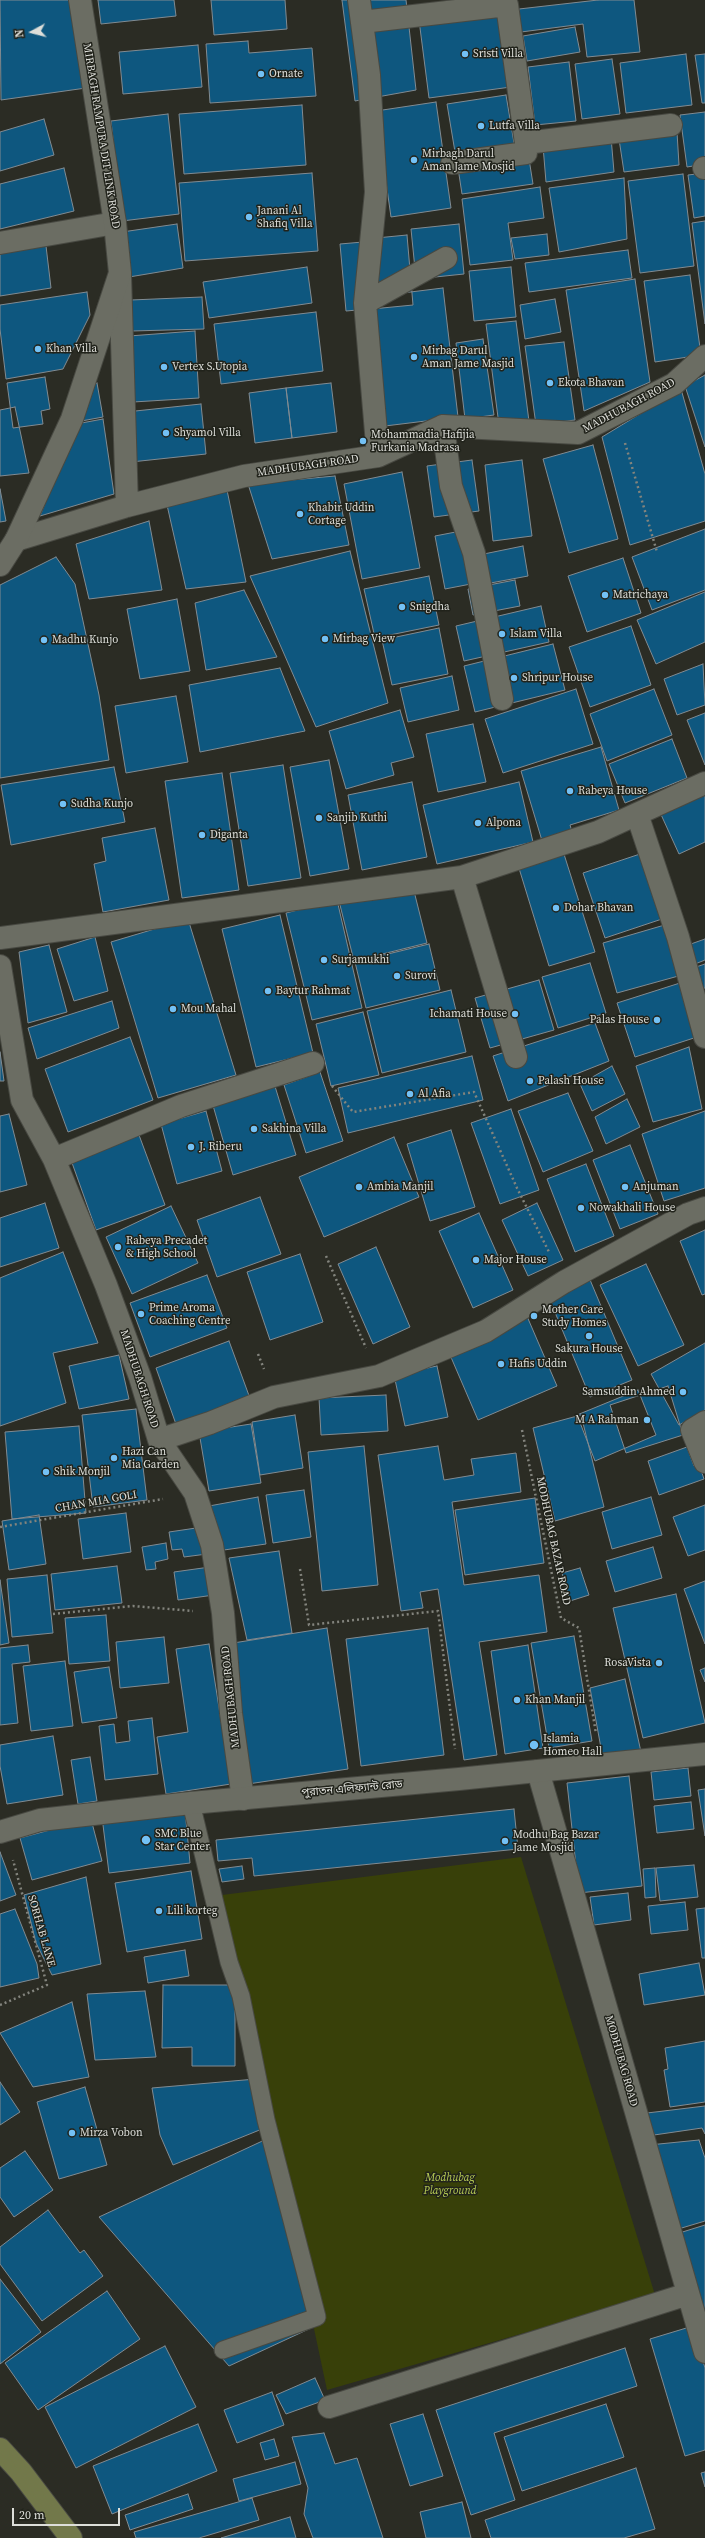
<!DOCTYPE html>
<meta charset="utf-8">
<style>
body{margin:0}
#map{position:relative;width:705px;height:2538px;overflow:hidden;background:#2b2c24;font-family:"Source Serif 4",serif}
canvas{display:block}
.north{position:absolute;left:12px;top:12px;width:40px;height:40px;-webkit-text-stroke:3px #21231b;paint-order:stroke;rotate:263deg;font-size:11px;font-weight:700;line-height:16px;text-align:center;color:#ddded9}
.north::after{content:'';display:block;margin:auto;width:14px;height:18px;background:#ddded9;clip-path:polygon(50% 0,100% 100%,50% 72%,0 100%)}
.scale{position:absolute;left:12px;top:2508px;width:108px;height:18px;box-sizing:border-box;border:2px solid #ddded9;border-top:0;padding-left:5px;font-size:12px;line-height:14px;white-space:nowrap;color:#ddded9;-webkit-text-stroke:3px #21231b;paint-order:stroke}
</style>
<div id="map">
<canvas width="705" height="2538"></canvas>
<div class="north">N</div>
<div class="scale">20 m</div>
</div>
<script>
const g = document.querySelector('canvas').getContext('2d');
g.lineJoin = 'round';
function fill(path, color) {
  g.fillStyle = color;
  g.fill(path, 'evenodd');
}
function poly(rows) {
  const path = new Path2D();
  for (const r of rows) {
    path.moveTo(r[0], r[1]);
    for (let i = 2; i < r.length; i += 2) path.lineTo(r[i], r[i + 1]);
  }
  return path;
}
function strokePath(path, color, width, dash) {
  g.strokeStyle = color;
  g.lineWidth = width;
  g.lineCap = dash ? 'butt' : 'round';
  g.setLineDash(dash || []);
  g.stroke(path);
}
function label(font, color, halo, rows, align = 'center') {
  g.font = font + ' "Source Serif 4","Noto Sans Bengali",serif';
  g.lineWidth = 3;
  g.setLineDash([]);
  g.textBaseline = 'middle';
  g.strokeStyle = halo;
  g.fillStyle = color;
  for (const [text, x, y, turn = 0] of rows) {
    g.save();
    g.translate(x, y);
    g.rotate((+turn || 0) * Math.PI / 180);
    g.textAlign = isNaN(turn) ? turn : align;
    if (halo) g.strokeText(text, 0, 0);
    g.fillText(text, 0, 0);
    g.restore();
  }
}
const green = poly([
 [521,1857,655,2295,327,2390,222,1895]
]);
const building = poly([
 [0,0,73,0,86,88,1,100,0,0],
 [98,0,174,0,176,16,101,24,98,0],
 [211,0,285,0,287,29,214,35,211,0],
 [342,0,406,0,416,90,355,101,342,0],
 [598,0,634,0,640,52,587,57,583,24,521,32,519,9,598,0],
 [501,9,511,87,429,98,419,20,501,9],
 [575,27,580,52,527,61,523,36,575,27],
 [248,41,249,53,312,48,316,96,210,103,206,44,248,41],
 [198,45,202,87,123,94,119,52,198,45],
 [686,54,692,105,626,113,620,63,686,54],
 [705,54,705,103,702,103,695,55,705,54],
 [612,59,620,114,582,119,575,64,612,59],
 [569,62,576,121,535,125,528,67,569,62],
 [506,95,515,149,456,158,447,104,506,95],
 [436,102,451,208,391,217,376,111,436,102],
 [302,105,306,165,184,174,179,114,302,105],
 [705,112,705,164,687,167,680,115,705,112],
 [168,114,179,214,122,221,111,121,168,114],
 [44,119,54,155,0,171,0,132,44,119],
 [677,132,679,165,624,172,619,139,677,132],
 [611,137,614,172,546,182,543,146,611,137],
 [529,159,533,184,462,194,458,168,529,159],
 [64,168,74,211,0,229,0,184,64,168],
 [312,173,318,251,185,261,179,183,312,173],
 [705,173,705,216,694,218,688,175,705,173],
 [683,174,694,266,640,273,628,181,683,174],
 [624,178,627,239,559,252,549,188,624,178],
 [540,187,544,218,508,223,513,260,470,265,462,199,540,187],
 [705,221,705,324,692,223,705,221],
 [177,224,183,268,129,277,122,232,177,224],
 [459,224,464,274,416,279,411,229,459,224],
 [547,234,549,255,515,259,511,238,547,234],
 [407,235,413,305,372,309,366,239,407,235],
 [363,242,369,309,346,311,340,244,363,242],
 [46,246,51,288,0,296,0,252,46,246],
 [628,250,632,278,529,292,525,263,628,250],
 [307,267,312,303,209,318,203,282,307,267],
 [511,267,516,317,474,321,469,271,511,267],
 [690,275,701,355,655,362,644,281,690,275],
 [635,279,650,382,584,411,566,290,635,279],
 [443,288,458,417,385,426,370,297,443,288],
 [87,292,90,315,63,369,6,379,0,329,0,305,87,292],
 [202,297,204,329,132,331,131,300,202,297],
 [555,299,561,332,525,339,520,305,555,299],
 [316,312,323,371,221,384,214,324,316,312],
 [516,321,530,429,500,433,486,324,516,321],
 [195,331,199,398,133,402,129,336,195,331],
 [483,339,494,415,465,419,456,343,483,339],
 [564,342,575,420,536,425,525,346,564,342],
 [705,375,705,447,685,386,705,375],
 [45,377,50,409,41,411,43,424,13,428,7,383,45,377],
 [97,383,103,417,76,422,90,387,97,383],
 [331,383,337,432,292,438,286,388,331,383],
 [286,388,292,438,255,443,249,393,286,388],
 [681,389,705,474,705,521,630,545,602,437,681,389],
 [201,404,206,454,131,462,126,412,201,404],
 [15,407,29,473,0,476,0,410,15,407],
 [103,419,114,494,40,516,76,424,103,419],
 [593,445,618,539,569,553,543,459,593,445],
 [472,460,479,511,434,517,427,466,472,460],
 [522,460,532,536,493,541,485,465,522,460],
 [402,472,420,568,362,579,344,484,402,472],
 [335,476,349,545,272,559,248,484,335,476],
 [0,489,6,521,0,522,0,489],
 [227,490,246,582,186,589,167,505,227,490],
 [149,521,162,590,89,599,76,544,149,521],
 [705,529,705,590,652,610,632,557,705,529],
 [466,530,476,583,445,589,435,536,466,530],
 [523,546,528,576,480,585,474,556,523,546],
 [350,551,388,703,316,727,250,576,350,551],
 [56,557,75,584,99,695,109,760,0,778,0,585,56,557],
 [623,558,641,613,587,632,568,576,623,558],
 [429,576,439,625,375,638,364,589,429,576],
 [515,580,520,606,473,615,468,589,515,580],
 [244,590,277,657,206,670,195,603,244,590],
 [705,592,705,642,656,664,637,620,705,592],
 [177,599,190,671,140,679,127,609,177,599],
 [541,606,549,642,464,661,456,626,541,606],
 [631,626,651,685,590,707,569,647,631,626],
 [439,628,448,674,392,685,382,640,439,628],
 [553,644,565,690,475,712,464,666,553,644],
 [703,664,705,705,677,715,664,679,703,664],
 [280,668,305,731,200,752,189,685,280,668],
 [452,676,459,710,408,722,400,688,452,676],
 [576,689,593,744,503,773,485,719,576,689],
 [654,689,672,735,607,761,590,714,654,689],
 [176,696,188,762,126,773,115,706,176,696],
 [400,710,414,757,391,763,394,775,346,789,329,731,400,710],
 [705,713,705,765,687,720,705,713],
 [473,724,486,782,438,792,426,734,473,724],
 [672,739,687,778,625,803,609,764,672,739],
 [601,747,619,810,570,825,573,835,543,844,521,771,601,747],
 [329,760,349,869,310,876,290,767,329,760],
 [283,765,301,878,248,886,230,773,283,765],
 [114,767,125,822,11,845,1,785,114,767],
 [222,773,239,890,182,898,165,781,222,773],
 [412,782,427,857,362,870,348,795,412,782],
 [519,782,533,842,437,864,423,805,519,782],
 [705,787,705,842,679,854,658,808,705,787],
 [155,828,169,900,103,912,94,864,106,861,102,838,155,828],
 [563,851,595,952,549,966,518,865,563,851],
 [640,854,662,919,605,938,583,873,640,854],
 [412,883,427,943,354,961,339,901,412,883],
 [337,900,362,1008,312,1020,286,913,337,900],
 [280,915,313,1053,256,1067,222,929,280,915],
 [188,919,236,1075,158,1098,111,942,188,919],
 [668,924,682,975,617,993,603,943,668,924],
 [95,937,108,991,74,1001,57,949,95,937],
 [705,939,705,960,695,964,688,945,705,939],
 [429,944,440,990,366,1008,355,962,429,944],
 [49,945,67,1012,28,1023,19,952,49,945],
 [590,963,606,1013,558,1028,542,977,590,963],
 [705,964,705,988,697,990,690,969,705,964],
 [539,980,554,1030,490,1048,475,998,539,980],
 [680,983,697,1037,635,1057,617,1003,680,983],
 [451,990,466,1052,382,1073,367,1011,451,990],
 [112,1001,119,1028,37,1059,28,1028,112,1001],
 [363,1012,379,1075,331,1086,316,1024,363,1012],
 [595,1023,609,1061,508,1101,493,1056,595,1023],
 [130,1037,153,1100,68,1132,45,1069,130,1037],
 [689,1047,702,1109,653,1122,636,1066,689,1047],
 [0,1052,4,1081,0,1081,0,1052],
 [472,1056,483,1100,348,1133,338,1088,472,1056],
 [612,1066,625,1094,592,1111,580,1084,612,1066],
 [320,1072,343,1141,306,1153,284,1085,320,1072],
 [274,1083,296,1155,233,1175,212,1102,274,1083],
 [568,1093,593,1151,543,1172,518,1111,568,1093],
 [627,1099,640,1127,606,1144,595,1117,627,1099],
 [511,1109,539,1190,500,1204,471,1123,511,1109],
 [206,1111,222,1171,177,1184,161,1124,206,1111],
 [705,1111,705,1188,664,1201,642,1134,705,1111],
 [9,1114,27,1185,0,1192,0,1116,9,1114],
 [451,1130,475,1207,430,1221,407,1144,451,1130],
 [139,1135,165,1205,96,1230,71,1160,139,1135],
 [394,1137,419,1197,324,1237,299,1177,394,1137],
 [630,1145,658,1214,620,1229,593,1160,630,1145],
 [586,1164,614,1236,575,1252,547,1179,586,1164],
 [260,1197,281,1254,217,1277,197,1220,260,1197],
 [45,1203,59,1248,0,1267,0,1218,45,1203],
 [537,1203,563,1260,528,1276,502,1220,537,1203],
 [171,1206,198,1263,132,1294,106,1237,171,1206],
 [479,1213,513,1290,473,1308,439,1231,479,1213],
 [705,1230,705,1294,702,1295,680,1241,705,1230],
 [376,1247,410,1327,373,1344,338,1264,376,1247],
 [63,1252,98,1343,53,1353,66,1403,0,1426,0,1278,63,1252],
 [300,1254,323,1322,270,1340,247,1272,300,1254],
 [646,1264,684,1345,638,1366,600,1285,646,1264],
 [207,1275,227,1328,150,1357,130,1303,207,1275],
 [588,1275,632,1380,590,1397,547,1293,588,1275],
 [523,1307,557,1386,478,1420,444,1341,523,1307],
 [229,1341,251,1401,177,1427,156,1368,229,1341],
 [705,1343,705,1410,679,1425,651,1374,705,1343],
 [119,1355,129,1399,79,1409,69,1366,119,1355],
 [437,1366,448,1417,405,1426,394,1375,437,1366],
 [668,1386,683,1435,626,1453,610,1405,668,1386],
 [638,1390,656,1435,595,1461,577,1415,638,1390],
 [386,1395,388,1431,321,1435,319,1398,386,1395],
 [136,1409,147,1500,93,1507,82,1415,136,1409],
 [295,1415,303,1468,260,1475,252,1422,295,1415],
 [581,1415,604,1507,555,1521,533,1428,581,1415],
 [251,1424,261,1483,209,1491,199,1432,251,1424],
 [79,1426,86,1513,12,1519,5,1432,79,1426],
 [364,1446,378,1585,322,1591,308,1452,364,1446],
 [438,1446,444,1480,474,1475,471,1459,516,1453,521,1492,452,1502,464,1585,539,1575,547,1632,479,1642,497,1755,464,1760,438,1589,420,1592,423,1608,401,1611,378,1455,438,1446],
 [687,1447,694,1466,699,1464,704,1479,659,1495,648,1461,687,1447],
 [304,1490,311,1537,273,1543,266,1495,304,1490],
 [258,1497,266,1544,217,1551,209,1506,258,1497],
 [651,1497,662,1535,612,1549,602,1512,651,1497],
 [535,1498,544,1563,465,1575,455,1510,535,1498],
 [705,1505,705,1550,688,1556,673,1517,705,1505],
 [126,1513,131,1552,83,1559,78,1519,126,1513],
 [39,1515,46,1564,9,1570,2,1521,39,1515],
 [203,1527,207,1554,184,1557,182,1549,172,1550,169,1532,203,1527],
 [166,1543,168,1559,155,1562,156,1569,146,1570,142,1547,166,1543],
 [653,1547,662,1578,615,1592,606,1561,653,1547],
 [279,1551,292,1633,247,1640,229,1558,279,1551],
 [117,1566,122,1603,55,1610,51,1574,117,1566],
 [210,1567,214,1595,178,1600,174,1572,210,1567],
 [580,1568,589,1595,570,1601,562,1573,580,1568],
 [47,1575,53,1633,12,1637,7,1579,47,1575],
 [0,1580,9,1643,0,1645,0,1580],
 [705,1581,705,1644,684,1589,705,1581],
 [676,1594,705,1723,643,1738,613,1608,676,1594],
 [106,1615,110,1661,69,1664,65,1618,106,1615],
 [327,1628,348,1769,248,1784,227,1644,327,1628],
 [428,1628,444,1755,361,1766,346,1639,428,1628],
 [574,1636,592,1741,549,1748,531,1643,574,1636],
 [164,1637,169,1683,120,1688,116,1642,164,1637],
 [209,1644,231,1784,166,1794,157,1737,188,1732,176,1649,209,1644],
 [28,1645,30,1662,12,1664,18,1723,0,1725,0,1648,28,1645],
 [528,1645,543,1748,505,1754,491,1651,528,1645],
 [65,1661,73,1726,31,1731,23,1666,65,1661],
 [109,1667,117,1718,82,1723,74,1672,109,1667],
 [705,1668,705,1682,700,1670,705,1668],
 [625,1679,641,1752,603,1759,590,1688,625,1679],
 [152,1718,158,1774,105,1780,99,1726,114,1724,116,1743,130,1741,128,1721,152,1718],
 [53,1736,63,1795,7,1804,0,1766,0,1745,53,1736],
 [90,1757,97,1801,78,1804,71,1760,90,1757],
 [688,1768,691,1796,654,1800,651,1772,688,1768],
 [629,1776,642,1886,579,1893,567,1783,629,1776],
 [705,1789,705,1836,698,1790,705,1789],
 [691,1802,694,1829,657,1833,654,1806,691,1802],
 [514,1809,518,1849,254,1876,252,1858,218,1861,216,1840,514,1809],
 [185,1810,190,1863,109,1873,102,1817,185,1810],
 [91,1819,102,1861,32,1880,20,1838,91,1819],
 [0,1852,16,1895,0,1901,0,1852],
 [694,1865,698,1897,660,1901,656,1868,694,1865],
 [242,1866,244,1879,222,1882,219,1869,242,1866],
 [655,1868,656,1897,645,1898,643,1869,655,1868],
 [191,1871,202,1939,127,1952,115,1883,191,1871],
 [86,1877,101,1964,52,1975,36,1943,24,1895,86,1877],
 [628,1893,631,1920,594,1925,590,1897,628,1893],
 [685,1902,688,1930,651,1934,648,1906,685,1902],
 [705,1908,705,1958,702,1958,696,1909,705,1908],
 [15,1909,37,1964,39,1978,0,1987,0,1914,15,1909],
 [185,1950,189,1976,148,1983,144,1957,185,1950],
 [699,1963,705,1995,644,2005,639,1974,699,1963],
 [163,1985,235,1985,235,2066,192,2066,192,2047,162,2048,163,1985],
 [145,1991,156,2057,95,2060,87,1994,145,1991],
 [72,2002,89,2077,33,2087,0,2033,72,2002],
 [705,2041,705,2102,670,2107,664,2070,668,2069,665,2048,705,2041],
 [256,2079,262,2129,173,2165,160,2135,152,2088,256,2079],
 [0,2082,20,2112,0,2125,0,2082],
 [85,2087,107,2165,59,2179,37,2102,85,2087],
 [705,2106,705,2134,702,2128,654,2135,647,2113,705,2106],
 [271,2137,311,2328,229,2366,99,2217,271,2137],
 [699,2140,705,2158,705,2221,675,2230,649,2145,699,2140],
 [25,2151,53,2190,14,2217,0,2197,0,2168,25,2151],
 [48,2210,80,2253,84,2250,103,2276,42,2321,0,2264,0,2247,48,2210],
 [705,2225,705,2318,676,2234,705,2225],
 [0,2279,41,2332,0,2364,0,2279],
 [107,2291,140,2339,38,2410,5,2363,107,2291],
 [693,2326,705,2368,705,2450,685,2456,650,2339,693,2326],
 [165,2346,196,2407,76,2468,45,2407,165,2346],
 [625,2348,637,2386,494,2433,515,2500,471,2515,436,2410,625,2348],
 [315,2378,325,2400,286,2414,276,2395,315,2378],
 [272,2392,284,2425,237,2443,224,2410,272,2392],
 [606,2404,624,2457,522,2491,504,2437,606,2404],
 [423,2414,443,2476,410,2486,390,2424,423,2414],
 [198,2424,217,2471,112,2514,93,2466,198,2424],
 [324,2433,335,2464,357,2458,383,2538,313,2538,304,2514,308,2488,292,2437,324,2433],
 [274,2439,279,2456,265,2460,260,2443,274,2439],
 [295,2462,301,2484,239,2501,233,2479,295,2462],
 [636,2468,655,2529,624,2538,491,2538,485,2520,636,2468],
 [705,2472,705,2487,701,2473,705,2472],
 [188,2494,193,2509,130,2530,125,2515,188,2494],
 [252,2498,259,2520,199,2538,136,2538,134,2532,252,2498],
 [462,2502,471,2538,426,2538,420,2512,462,2502],
 [290,2517,296,2538,221,2538,290,2517]
]);
const path = poly([
 [625,443,657,552],
 [332,1086,353,1112,474,1092,517,1188,550,1254],
 [326,1256,366,1348],
 [258,1354,264,1369],
 [522,1430,561,1618,579,1628,596,1734],
 [0,1527,163,1499],
 [300,1569,309,1625,438,1611,455,1749],
 [53,1614,133,1606,193,1611],
 [0,2005,47,1985,13,1860]
]);
const service = poly([
 [191,1803,229,1962,241,1996,266,2120,317,2317,223,2350]
]);
const minor = poly([
 [359,0,369,75,376,192,365,303,378,456],
 [362,22,507,5,526,143],
 [452,163,526,153,526,143,671,125],
 [704,168,705,168],
 [0,243,115,223],
 [120,275,127,506],
 [365,303,446,258],
 [443,426,451,486,474,553,502,699],
 [16,540,127,506,244,476,378,456,443,426,578,433,674,384,705,356],
 [637,814,705,783],
 [462,877,516,1057],
 [0,938,462,877,598,832,637,814,678,937,705,1037],
 [0,966,22,1100,54,1159,106,1285,140,1377,159,1440,195,1493,212,1545,223,1613,231,1713,243,1799],
 [54,1159,181,1106,313,1063],
 [705,1422,692,1430,705,1462],
 [159,1440,210,1423,274,1397,379,1376,486,1331,564,1282,688,1214,705,1208],
 [538,1771,705,2352],
 [329,2407,688,2294]
]);
const tertiary = poly([
 [0,565,16,540,72,419,120,273,115,223,80,0],
 [0,1832,40,1820,191,1803,459,1779,705,1754]
]);
const secondary = poly([
 [0,2449,21,2472,71,2538]
]);
const markers = [
 [465,54,4,"#73c1f5"],
 [261,74,4,"#73c1f5"],
 [481,126,4,"#73c1f5"],
 [414,160,4,"#73c1f5"],
 [249,217,4,"#73c1f5"],
 [38,349,4,"#73c1f5"],
 [414,357,4,"#73c1f5"],
 [164,367,4,"#73c1f5"],
 [550,383,4,"#73c1f5"],
 [166,433,4,"#73c1f5"],
 [363,441,4,"#73c1f5"],
 [300,514,4,"#73c1f5"],
 [605,595,4,"#73c1f5"],
 [402,607,4,"#73c1f5"],
 [502,634,4,"#73c1f5"],
 [325,639,4,"#73c1f5"],
 [44,640,4,"#73c1f5"],
 [514,678,4,"#73c1f5"],
 [570,791,4,"#73c1f5"],
 [63,804,4,"#73c1f5"],
 [319,818,4,"#73c1f5"],
 [478,823,4,"#73c1f5"],
 [202,835,4,"#73c1f5"],
 [556,908,4,"#73c1f5"],
 [324,960,4,"#73c1f5"],
 [397,976,4,"#73c1f5"],
 [268,991,4,"#73c1f5"],
 [173,1009,4,"#73c1f5"],
 [515,1014,4,"#73c1f5"],
 [657,1020,4,"#73c1f5"],
 [530,1081,4,"#73c1f5"],
 [410,1094,4,"#73c1f5"],
 [254,1129,4,"#73c1f5"],
 [191,1147,4,"#73c1f5"],
 [359,1187,4,"#73c1f5"],
 [625,1187,4,"#73c1f5"],
 [581,1208,4,"#73c1f5"],
 [118,1247,4,"#73c1f5"],
 [476,1260,4,"#73c1f5"],
 [141,1314,4,"#73c1f5"],
 [534,1316,4,"#73c1f5"],
 [589,1336,4,"#73c1f5"],
 [501,1364,4,"#73c1f5"],
 [683,1392,4,"#73c1f5"],
 [647,1420,4,"#73c1f5"],
 [114,1458,4,"#73c1f5"],
 [46,1472,4,"#73c1f5"],
 [659,1663,4,"#73c1f5"],
 [517,1700,4,"#73c1f5"],
 [534,1745,5,"#73c1f5"],
 [146,1840,5,"#73c1f5"],
 [505,1841,4,"#73c1f5"],
 [159,1911,4,"#73c1f5"],
 [72,2133,4,"#73c1f5"]
];
const poiNames = [
 ["Sristi Villa",473,54],
 ["Ornate",269,74],
 ["Lutfa Villa",489,126],
 ["Mirbagh Darul",422,154],
 ["Aman Jame Mosjid",422,167],
 ["Janani Al",257,211],
 ["Shafiq Villa",257,224],
 ["Khan Villa",46,349],
 ["Mirbag Darul",422,351],
 ["Aman Jame Masjid",422,364],
 ["Vertex S.Utopia",172,367],
 ["Ekota Bhavan",558,383],
 ["Shyamol Villa",174,433],
 ["Mohammadia Hafijia",371,435],
 ["Furkania Madrasa",371,448],
 ["Khabir Uddin",308,508],
 ["Cortage",308,521],
 ["Matrichaya",613,595],
 ["Snigdha",410,607],
 ["Islam Villa",510,634],
 ["Mirbag View",333,639],
 ["Madhu Kunjo",52,640],
 ["Shripur House",522,678],
 ["Rabeya House",578,791],
 ["Sudha Kunjo",71,804],
 ["Sanjib Kuthi",327,818],
 ["Alpona",486,823],
 ["Diganta",210,835],
 ["Dohar Bhavan",564,908],
 ["Surjamukhi",332,960],
 ["Surovi",405,976],
 ["Baytur Rahmat",276,991],
 ["Mou Mahal",181,1009],
 ["Ichamati House",507,1014,"right"],
 ["Palas House",649,1020,"right"],
 ["Palash House",538,1081],
 ["Al Afia",418,1094],
 ["Sakhina Villa",262,1129],
 ["J. Riberu",199,1147],
 ["Ambia Manjil",367,1187],
 ["Anjuman",633,1187],
 ["Nowakhali House",589,1208],
 ["Rabeya Precadet",126,1241],
 ["& High School",126,1254],
 ["Major House",484,1260],
 ["Prime Aroma",149,1308],
 ["Coaching Centre",149,1321],
 ["Mother Care",542,1310],
 ["Study Homes",542,1323],
 ["Sakura House",589,1349,"center"],
 ["Hafis Uddin",509,1364],
 ["Samsuddin Ahmed",675,1392,"right"],
 ["M A Rahman",639,1420,"right"],
 ["Hazi Can",122,1452],
 ["Mia Garden",122,1465],
 ["Shik Monjil",54,1472],
 ["RosaVista",651,1663,"right"],
 ["Khan Manjil",525,1700],
 ["Islamia",543,1739],
 ["Homeo Hall",543,1752],
 ["SMC Blue",155,1834],
 ["Star Center",155,1847],
 ["Modhu Bag Bazar",513,1835],
 ["Jame Mosjid",513,1848],
 ["Lili korteg",167,1911],
 ["Mirza Vobon",80,2133]
];
const streetNames = [
 ["MIRBAGH RAMPURA DIT LINK ROAD",101,136,81],
 ["MADHUBAGH ROAD",629,406,-28],
 ["MADHUBAGH ROAD",308,466,-8],
 ["MADHUBAGH ROAD",139,1379,72],
 ["CHAN MIA GOLI",96,1502,-10],
 ["MODHUBAG BAZAR ROAD",553,1541,78],
 ["MADHUBAGH ROAD",231,1697,-96],
 ["পুরাতন এলিফ্যান্ট রোড",352,1789,-5],
 ["SORHAB LANE",41,1931,74],
 ["MODHUBAG ROAD",621,2061,74]
];
const parkNames = [
 ["Modhubag",450,2178],
 ["Playground",450,2191]
];
fill(green, '#384009');
fill(building, '#0e577f');
strokePath(building, '#818b92', 1);
strokePath(service, '#484942', 19);
strokePath(minor, '#484942', 24);
strokePath(tertiary, '#484942', 24);
strokePath(secondary, '#484942', 24);
strokePath(path, '#83847d', 2.5, [2, 3]);
strokePath(service, '#6b6d63', 17);
strokePath(minor, '#6b6d63', 22);
strokePath(tertiary, '#6b6d63', 22);
strokePath(secondary, '#72784a', 22);
for (const [x, y, r, color] of markers) {
  const dot = new Path2D();
  dot.arc(x, y, r, 0, 2 * Math.PI);
  g.fillStyle = color;
  g.fill(dot);
  strokePath(dot, '#21231b', 1.5);
}
label('11px', '#ddded9', '#21231b', poiNames, 'left');
label('11px', '#ddded9', '#21231b', streetNames);
label('italic 11px', '#b8cc54', '#21231b', parkNames);
</script>
